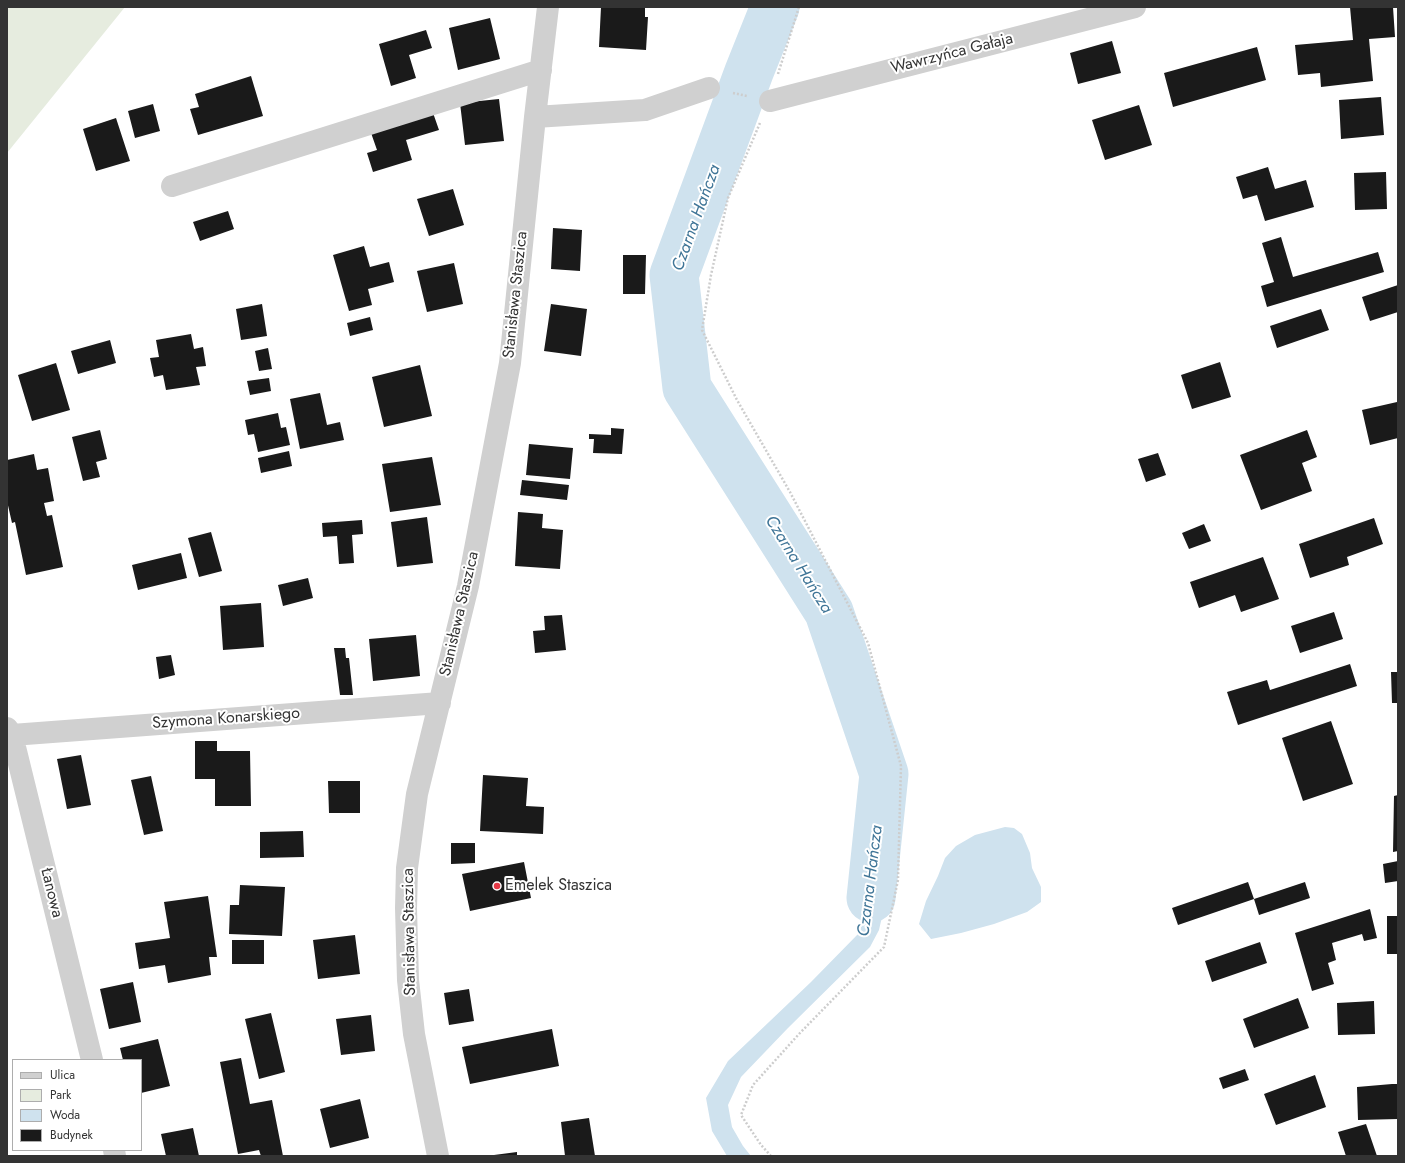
<!DOCTYPE html>
<meta charset="utf-8">
<style>
body{margin:0}
#map{position:relative;width:1405px;height:1163px;overflow:hidden;background:#fff;font-family:Jost,sans-serif}
canvas{display:block}
.frame{position:absolute;inset:0;border:8px solid #333;pointer-events:none}
.legend{position:absolute;left:12px;top:1059px;width:130px;height:92px;box-sizing:border-box;background:#fff;border:1px solid #adadad;margin:0;padding:5px 7px;list-style:none;font-size:12px;color:#333}
.legend li{display:flex;align-items:center;gap:8px;height:20px}
.legend b{width:20px;border:1px solid #adadad}
</style>
<div id="map">
<canvas width="1405" height="1163"></canvas>
<div class="frame"></div>
<ul class="legend">
<li><b style="height:5px;background:#d0d0d0"></b>Ulica</li>
<li><b style="height:11px;background:#e6ecdf"></b>Park</li>
<li><b style="height:11px;background:#cfe2ee"></b>Woda</li>
<li><b style="height:11px;background:#1a1a1a"></b>Budynek</li>
</ul>
</div>
<script>
const g = document.querySelector('canvas').getContext('2d');
g.lineJoin = 'round';
function fill(path, color) {
  g.fillStyle = color;
  g.fill(path, 'evenodd');
}
function poly(rows) {
  const path = new Path2D();
  for (const r of rows) {
    path.moveTo(r[0], r[1]);
    for (let i = 2; i < r.length; i += 2) path.lineTo(r[i], r[i + 1]);
  }
  return path;
}
function strokePath(path, color, width, dash) {
  g.strokeStyle = color;
  g.lineWidth = width;
  g.lineCap = dash ? 'butt' : 'round';
  g.setLineDash(dash || []);
  g.stroke(path);
}
function label(font, color, halo, rows, align = 'center') {
  g.font = font + ' Jost,sans-serif';
  g.lineWidth = 4;
  g.setLineDash([]);
  g.textBaseline = 'middle';
  g.strokeStyle = halo;
  g.fillStyle = color;
  for (const [text, x, y, turn = 0] of rows) {
    g.save();
    g.translate(x, y);
    g.rotate((+turn || 0) * Math.PI / 180);
    g.textAlign = isNaN(turn) ? turn : align;
    if (halo) g.strokeText(text, 0, 0);
    g.fillText(text, 0, 0);
    g.restore();
  }
}
const green = poly([
 [7,7,125,7,7,153]
]);
const water = poly([
 [890,822,891,853,886,899,879,930,870,947,788,1028,741,1077,728,1105,732,1127,743,1146,751,1156,727,1156,712,1131,706,1098,728,1061,811,982,859,933,868,907,874,834],
 [1005,827,1014,828,1022,834,1030,853,1032,868,1041,887,1041,902,1027,912,994,924,961,933,931,939,919,924,926,901,938,876,945,858,956,846,975,835]
]);
const river = poly([
 [775,7,749,72,674,275,687,388,829,612,884,774,871,898]
]);
const building = poly([
 [601,7,645,7,645,17,648,17,646,50,599,47],
 [1350,7,1393,7,1395,37,1369,39,1373,81,1321,87,1320,73,1298,75,1295,45,1353,40],
 [490,18,500,59,458,70,449,28],
 [426,30,432,48,409,55,416,78,391,86,379,44],
 [1112,41,1121,73,1078,84,1070,53],
 [1257,47,1266,80,1173,107,1164,73],
 [251,76,263,116,198,135,190,109,199,107,195,94],
 [1381,97,1384,135,1341,139,1339,100],
 [499,99,504,141,465,145,460,103],
 [153,104,160,131,135,138,128,111],
 [1139,105,1152,145,1105,160,1092,120],
 [432,110,439,130,406,140,412,160,373,172,367,153,377,150,370,130],
 [116,118,130,161,96,171,83,129],
 [1268,167,1275,189,1306,180,1314,207,1265,221,1257,195,1243,199,1236,177],
 [1386,172,1387,209,1355,210,1354,173],
 [453,189,464,225,429,236,417,199],
 [228,211,234,229,200,241,193,222],
 [553,228,582,230,580,271,551,269],
 [1281,237,1293,277,1378,252,1384,272,1267,307,1261,286,1274,282,1262,243],
 [364,246,370,267,389,262,394,282,368,289,372,305,349,311,333,255],
 [623,255,646,255,645,294,623,294],
 [454,263,463,304,427,312,417,271],
 [1398,285,1398,312,1370,321,1362,297],
 [262,304,267,336,241,340,236,309],
 [551,304,587,309,581,356,544,351],
 [1321,309,1329,330,1277,348,1270,326],
 [370,317,373,330,350,336,347,323],
 [191,334,194,349,203,347,206,366,196,367,200,385,166,390,163,375,154,377,150,358,159,357,156,340],
 [110,340,116,363,78,374,71,351],
 [268,348,272,369,259,371,255,351],
 [1220,362,1231,397,1192,409,1181,375],
 [56,363,70,410,32,421,18,375],
 [420,365,432,416,384,427,372,377],
 [269,378,271,391,250,395,247,381],
 [320,393,327,425,340,422,344,440,300,449,290,399],
 [1397,402,1398,438,1370,445,1362,410],
 [278,413,281,428,286,427,290,445,258,452,254,434,248,435,245,420],
 [611,428,624,429,622,454,593,453,594,439,589,439,589,434,611,435],
 [100,430,107,459,96,462,100,477,83,481,72,437],
 [1307,430,1317,457,1302,463,1312,491,1261,510,1240,455],
 [529,444,573,448,570,479,526,475],
 [289,451,292,466,261,473,258,458],
 [1158,453,1166,475,1146,482,1138,459],
 [34,454,37,470,48,468,54,501,44,503,47,516,52,515,63,567,26,575,15,522,12,523,7,501,7,460],
 [432,457,441,505,390,512,382,464],
 [522,480,569,485,567,500,520,495],
 [518,512,543,514,542,528,563,530,560,569,515,566],
 [427,517,433,563,397,567,391,522],
 [1374,518,1383,544,1347,557,1349,565,1310,578,1299,544],
 [362,520,363,534,352,535,354,563,339,564,337,536,323,537,322,523],
 [1204,524,1211,541,1189,549,1182,533],
 [211,532,222,571,199,577,188,538],
 [181,553,187,578,138,590,132,565],
 [1263,557,1279,599,1241,612,1235,595,1199,608,1190,582],
 [308,578,313,598,283,606,278,585],
 [261,603,264,647,223,650,220,606],
 [1334,612,1343,639,1300,653,1291,626],
 [562,615,566,650,535,653,533,631,545,630,544,616],
 [416,635,420,676,373,681,369,639],
 [334,648,345,648,346,658,349,658,353,695,340,695],
 [171,655,175,675,159,679,156,657],
 [1350,664,1357,686,1238,725,1227,692,1267,680,1270,690],
 [1391,672,1398,672,1398,703,1392,703],
 [1331,721,1353,784,1303,801,1282,738],
 [195,741,217,741,217,751,250,751,251,806,215,806,215,779,195,779],
 [81,755,91,805,67,809,57,759],
 [483,775,528,778,526,806,544,807,543,834,480,831],
 [151,776,163,831,144,835,131,780],
 [328,781,360,781,360,813,329,813],
 [1398,795,1398,851,1393,852,1394,796],
 [303,831,304,857,260,858,260,832],
 [451,843,475,843,475,863,451,864],
 [1398,861,1398,881,1385,883,1383,864],
 [524,862,531,898,470,911,462,874],
 [1248,882,1254,899,1178,925,1172,908],
 [1305,882,1310,898,1259,915,1254,899],
 [240,885,285,887,282,936,229,934,230,905,239,905],
 [208,896,217,957,209,957,211,975,168,983,165,965,139,969,135,943,170,938,164,902],
 [1370,909,1377,938,1364,941,1362,934,1332,943,1336,960,1328,963,1334,984,1312,991,1295,933],
 [1387,916,1398,916,1398,954,1387,954],
 [355,935,360,974,318,979,313,940],
 [232,940,264,940,264,964,232,964],
 [1260,942,1267,963,1212,982,1205,961],
 [133,982,141,1022,109,1029,100,989],
 [469,989,474,1021,449,1025,444,993],
 [1298,998,1309,1028,1254,1048,1243,1019],
 [1374,1001,1375,1034,1338,1035,1337,1003],
 [271,1013,285,1072,259,1079,245,1019],
 [371,1015,375,1051,341,1055,336,1019],
 [552,1029,559,1066,470,1084,462,1047],
 [158,1039,170,1086,141,1093,141,1060,123,1060,120,1048],
 [241,1058,250,1104,272,1100,283,1156,261,1156,259,1150,238,1154,220,1062],
 [1245,1069,1249,1080,1223,1089,1219,1078],
 [1315,1075,1326,1107,1276,1125,1264,1094],
 [1392,1084,1398,1084,1398,1119,1358,1120,1357,1087],
 [360,1099,369,1138,330,1148,320,1109],
 [589,1118,595,1156,565,1156,561,1122],
 [1366,1124,1377,1156,1346,1156,1338,1132],
 [193,1128,199,1156,166,1156,161,1134],
 [517,1152,517,1156,495,1156,494,1155]
]);
const path = poly([
 [778,74,799,7],
 [733,93,747,96],
 [760,123,728,198,711,275,702,330,737,400,790,492,868,643,901,766,898,880,884,947,799,1034,753,1085,741,1115,761,1145,771,1156]
]);
const street = poly([
 [770,101,1135,7],
 [535,117,645,110,709,88],
 [172,186,541,70],
 [7,728,12,735,92,1060],
 [12,735,440,703],
 [114,1150,115,1156],
 [438,1156,414,1034,408,980,406,908,407,868,417,794,468,586,510,363,535,117,548,7]
]);
const markers = [
 [497,886,4,"#e63946"]
];
const streetNames = [
 ["Wawrzyńca Gałaja",952,54,-14],
 ["Stanisława Staszica",516,295,-84],
 ["Stanisława Staszica",460,614,-77],
 ["Szymona Konarskiego",226,719,-4],
 ["Łanowa",51,893,76],
 ["Stanisława Staszica",410,932,-91]
];
const poiNames = [
 ["Emelek Staszica",505,886]
];
const waterNames = [
 ["Czarna Hańcza",697,218,-70],
 ["Czarna Hańcza",798,565,58],
 ["Czarna Hańcza",871,881,-83]
];
fill(green, '#e6ecdf');
fill(water, '#cfe2ee');
strokePath(river, '#cfe2ee', 49);
fill(building, '#1a1a1a');
strokePath(path, '#cdcdcd', 2.5, [2, 2]);
strokePath(street, '#d0d0d0', 22);
for (const [x, y, r, color] of markers) {
  const dot = new Path2D();
  dot.arc(x, y, r, 0, 2 * Math.PI);
  g.fillStyle = color;
  g.fill(dot);
  strokePath(dot, '#fff', 1.5);
}
label('16px', '#333', '#fff', streetNames);
label('16px', '#333', '#fff', poiNames, 'left');
label('italic 17px', '#3f7597', '#fff', waterNames);
</script>
